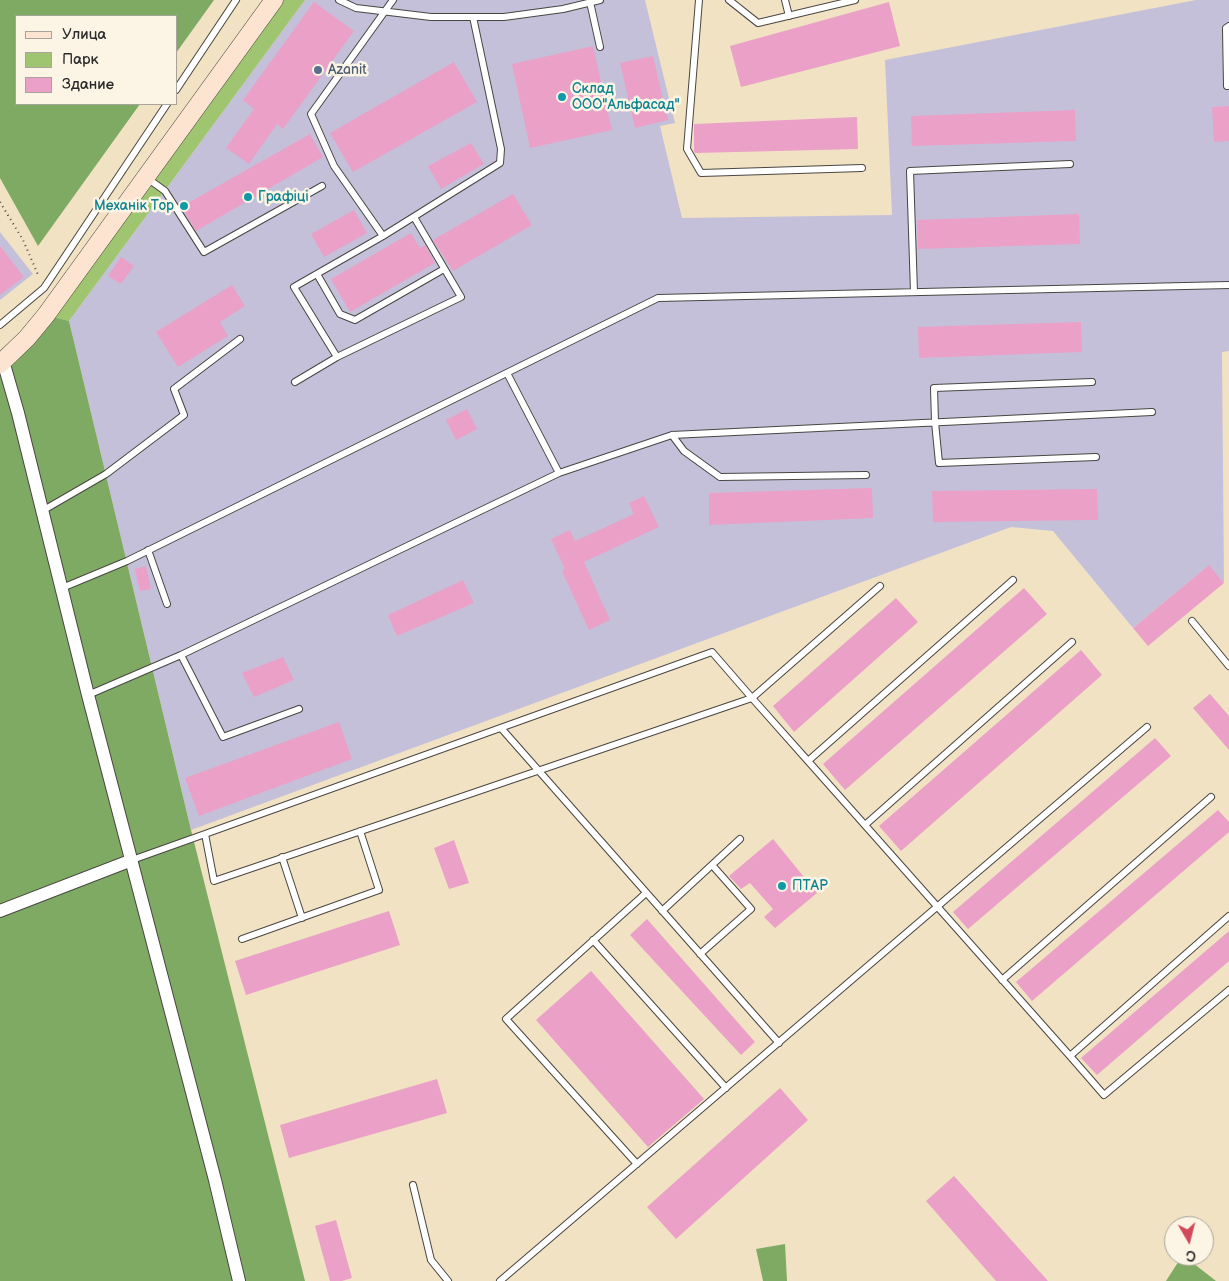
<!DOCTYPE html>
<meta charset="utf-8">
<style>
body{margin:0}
#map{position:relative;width:1229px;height:1281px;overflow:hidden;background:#f1e2c3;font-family:"Balsamiq Sans",sans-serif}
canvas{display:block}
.legend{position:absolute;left:15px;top:15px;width:162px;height:90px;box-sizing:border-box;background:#fcf5e5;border:1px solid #a8a49b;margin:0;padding:6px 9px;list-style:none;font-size:15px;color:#2b2b2b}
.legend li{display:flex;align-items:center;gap:10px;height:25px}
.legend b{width:25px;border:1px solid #a8a49b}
.north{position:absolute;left:1164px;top:1216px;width:50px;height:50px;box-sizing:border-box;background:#fcf5e5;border:1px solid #a8a49b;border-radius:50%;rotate:172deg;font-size:14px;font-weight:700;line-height:20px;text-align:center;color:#2b2b2b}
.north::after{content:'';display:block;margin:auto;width:18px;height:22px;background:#d1495b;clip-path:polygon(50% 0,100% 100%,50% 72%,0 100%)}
</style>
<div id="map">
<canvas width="1229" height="1281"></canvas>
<ul class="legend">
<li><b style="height:6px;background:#fde4d0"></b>Улица</li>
<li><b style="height:14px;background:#9fc571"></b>Парк</li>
<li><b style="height:14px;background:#eaa0c7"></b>Здание</li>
</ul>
<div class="north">С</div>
</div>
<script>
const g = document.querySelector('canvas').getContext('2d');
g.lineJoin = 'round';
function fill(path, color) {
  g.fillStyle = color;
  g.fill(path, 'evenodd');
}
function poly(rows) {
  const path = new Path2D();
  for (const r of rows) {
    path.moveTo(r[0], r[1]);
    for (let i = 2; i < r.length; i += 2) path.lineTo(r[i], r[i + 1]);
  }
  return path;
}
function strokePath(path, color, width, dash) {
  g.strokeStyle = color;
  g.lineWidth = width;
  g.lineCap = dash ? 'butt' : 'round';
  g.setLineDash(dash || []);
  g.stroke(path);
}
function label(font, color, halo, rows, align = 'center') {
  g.font = font + ' "Balsamiq Sans",sans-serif';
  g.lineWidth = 5;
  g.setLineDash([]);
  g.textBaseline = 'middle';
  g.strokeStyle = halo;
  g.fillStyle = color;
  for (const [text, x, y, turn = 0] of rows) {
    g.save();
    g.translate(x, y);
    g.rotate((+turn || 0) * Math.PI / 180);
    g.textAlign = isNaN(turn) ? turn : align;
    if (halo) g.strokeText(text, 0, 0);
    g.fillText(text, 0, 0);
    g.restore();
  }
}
const industrial = poly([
 [305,0,645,0,675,123,660,126,682,218,892,215,885,60,1196,0,1229,0,1229,351,1222,352,1224,583,1208,566,1133,628,1053,531,1011,527,191,830,69,321],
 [0,232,33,274,0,300]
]);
const green = poly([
 [274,0,305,0,69,321,46,315]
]);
const forest = poly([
 [0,0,214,0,176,53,176,16,16,16,16,104,140,104,38,246,0,178],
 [46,315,69,321,191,830,305,1281,0,1281,0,364],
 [785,1244,787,1281,763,1281,756,1249],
 [1182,1256,1184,1256,1216,1281,1166,1281]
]);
const building = poly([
 [314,2,354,31,283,129,277,124,249,164,226,148,254,109,243,100],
 [889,2,900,46,741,87,730,46],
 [593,46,612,130,530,148,512,64],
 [653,56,668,120,635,128,620,63],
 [454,62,477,102,353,172,330,133],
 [1229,106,1229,141,1214,142,1212,107],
 [1075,110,1076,141,912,146,911,116],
 [857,117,858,149,695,153,694,151,694,124],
 [310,134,323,157,196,231,181,207],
 [471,143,484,164,441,189,428,166],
 [513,194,532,225,453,271,433,240],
 [354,210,367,233,324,257,311,234],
 [1079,214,1080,244,918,249,917,220],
 [411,233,420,248,425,245,435,263,350,312,331,279],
 [0,246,24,277,0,295],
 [121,257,134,266,121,284,108,276],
 [232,285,245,306,220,322,228,336,178,367,156,332],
 [1081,322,1082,352,919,358,918,327],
 [467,409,477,429,456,440,446,420],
 [872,488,873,518,709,525,709,493],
 [1097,489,1098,520,933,522,932,491],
 [644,496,659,527,584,562,610,620,589,630,562,571,565,569,551,539,570,530,575,541,634,514,629,503],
 [1209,565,1224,583,1148,646,1133,628],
 [146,566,151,589,140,591,135,569],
 [463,580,474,603,397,636,388,615],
 [1024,588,1047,614,845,790,823,764],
 [896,598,918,622,794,732,773,706],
 [1081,650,1102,675,901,851,879,826],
 [283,657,294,680,254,697,242,673],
 [1210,694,1229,716,1229,750,1193,708],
 [339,722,352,759,199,816,185,778],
 [1155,738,1171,756,968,929,953,912],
 [1218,810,1229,822,1229,832,1032,1001,1016,982],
 [773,839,817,893,775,928,764,917,773,909,750,883,741,889,729,876],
 [454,840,469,883,449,889,434,848],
 [389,911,400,945,246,995,235,961],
 [647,919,755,1042,741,1055,630,935],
 [1229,931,1229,961,1097,1075,1081,1058],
 [591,971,704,1099,648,1147,536,1020],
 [437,1079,447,1113,289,1158,280,1125],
 [780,1088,808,1120,676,1239,647,1207],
 [954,1176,1048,1281,996,1281,926,1201],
 [336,1220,352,1278,342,1281,330,1281,315,1226]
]);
const path = poly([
 [0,202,23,240,39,277]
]);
const lane = poly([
 [339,0,356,8,431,17,504,17,563,9,600,0],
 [393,0,311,114,334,166,383,236,500,163,501,149,473,17],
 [699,0,687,149,701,173,862,168],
 [729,0,758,23,855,0],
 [785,0,789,16],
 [590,2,600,47],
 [1229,26,1226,28,1227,86,1229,86],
 [176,90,236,0],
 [147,178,165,191,204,252,322,186],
 [317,274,340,314,355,320,444,269],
 [914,292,910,171,1070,164],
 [0,325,44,288,167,104],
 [337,357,294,287,383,236],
 [507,373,559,473],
 [295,382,337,357,461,297,414,217],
 [1092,382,934,388,935,422,939,463,1096,457],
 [672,435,684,451,720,477,866,475],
 [42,511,106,474,184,415,174,389,240,339],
 [148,550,167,604],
 [880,586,752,698,214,881,205,834,712,652,752,698,808,761,1070,1056,1104,1095,1229,990],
 [62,588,127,561,658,298,1229,285],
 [1192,621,1229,666],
 [181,655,559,473,672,435,1152,412],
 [88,695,181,655,223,737,299,709],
 [501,728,779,1043],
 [808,761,1013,580],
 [865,825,1072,642],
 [282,857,302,918],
 [132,860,205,834],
 [662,911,740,839],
 [242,939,379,890,360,831],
 [593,940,726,1088],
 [700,954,751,909,712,865],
 [1002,980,1211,797],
 [1070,1056,1229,916],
 [637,1164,506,1019,646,893],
 [413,1185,431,1260,448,1281],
 [500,1281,1147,727]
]);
const street = poly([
 [3,361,18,413,88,695,215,1180,239,1281],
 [0,911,132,860]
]);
const secondary = poly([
 [0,364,27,338,46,315,274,0]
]);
const markers = [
 [318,70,5,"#5c6f8a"],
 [562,97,5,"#0f9aa8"],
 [248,197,5,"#0f9aa8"],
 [184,206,5,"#0f9aa8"],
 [782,886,5,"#0f9aa8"]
];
const serviceNames = [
 ["Azanit",328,70]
];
const cultureNames = [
 ["Склад",572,89],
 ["ООО\"Альфасад\"",572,105],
 ["Графіці",258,197],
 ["Механік Тор",174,206,"right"],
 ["ПТАР",792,886]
];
fill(industrial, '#c5c0da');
fill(green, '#9fc571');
fill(forest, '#7faa63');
fill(building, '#eaa0c7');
strokePath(lane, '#494642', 8);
strokePath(street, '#494642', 14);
strokePath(secondary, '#494642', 19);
strokePath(path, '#494642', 2, [1, 4]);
strokePath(lane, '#fff', 6);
strokePath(street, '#fff', 12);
strokePath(secondary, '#fde4d0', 18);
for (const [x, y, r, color] of markers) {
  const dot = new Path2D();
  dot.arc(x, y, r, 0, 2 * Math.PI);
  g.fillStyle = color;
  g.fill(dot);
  strokePath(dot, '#fcf5e5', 2);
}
label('14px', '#4e5e75', '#fcf5e5', serviceNames, 'left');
label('14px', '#0d838f', '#fcf5e5', cultureNames, 'left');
</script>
